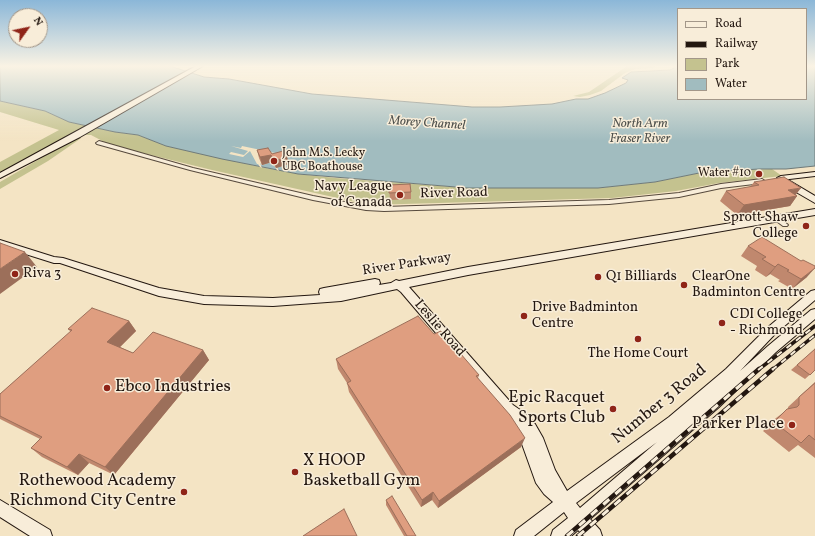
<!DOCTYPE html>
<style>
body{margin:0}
#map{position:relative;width:815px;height:536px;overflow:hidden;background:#f4e4c4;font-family:Vollkorn,serif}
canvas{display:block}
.legend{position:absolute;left:677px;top:8px;width:130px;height:92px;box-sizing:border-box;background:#f8edd9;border:1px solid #a39789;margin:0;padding:5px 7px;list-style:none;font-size:12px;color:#231710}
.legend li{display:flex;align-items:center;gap:8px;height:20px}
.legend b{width:20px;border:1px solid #a39789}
.north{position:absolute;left:8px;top:8px;width:40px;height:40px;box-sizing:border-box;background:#f8edd9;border:1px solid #a39789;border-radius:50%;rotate:57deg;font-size:11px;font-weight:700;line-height:16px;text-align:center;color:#231710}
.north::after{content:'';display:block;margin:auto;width:14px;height:18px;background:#8f2418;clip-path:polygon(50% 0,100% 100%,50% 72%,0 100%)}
</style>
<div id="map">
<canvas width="815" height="536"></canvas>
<ul class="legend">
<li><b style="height:5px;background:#f8edd9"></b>Road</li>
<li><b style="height:5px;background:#231710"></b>Railway</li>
<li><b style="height:11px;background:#c4c28f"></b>Park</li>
<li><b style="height:11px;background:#a1bcbf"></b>Water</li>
</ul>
<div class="north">N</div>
</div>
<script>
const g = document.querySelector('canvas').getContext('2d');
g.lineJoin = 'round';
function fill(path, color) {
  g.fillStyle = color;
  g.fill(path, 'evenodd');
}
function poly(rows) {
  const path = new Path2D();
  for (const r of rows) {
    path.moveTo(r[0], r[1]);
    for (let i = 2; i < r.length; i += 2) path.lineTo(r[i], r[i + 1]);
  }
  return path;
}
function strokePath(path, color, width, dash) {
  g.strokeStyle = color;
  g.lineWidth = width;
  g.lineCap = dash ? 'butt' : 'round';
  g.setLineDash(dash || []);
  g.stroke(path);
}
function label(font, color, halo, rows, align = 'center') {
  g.font = font + ' Vollkorn,serif';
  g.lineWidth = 3;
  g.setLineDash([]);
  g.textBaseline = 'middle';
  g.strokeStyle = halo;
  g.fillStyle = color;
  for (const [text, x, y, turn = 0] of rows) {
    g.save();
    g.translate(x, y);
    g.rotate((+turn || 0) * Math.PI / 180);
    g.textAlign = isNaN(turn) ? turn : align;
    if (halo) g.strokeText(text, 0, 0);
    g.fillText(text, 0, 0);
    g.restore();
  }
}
const green = poly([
 [627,66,655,66,653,68,635,69,625,73,601,91,590,95,580,97,573,96,589,92],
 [0,101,45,111,69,122,115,132,138,135,166,146,261,167,298,174,335,178,468,188,598,188,655,182,704,172,772,169,782,176,719,183,676,191,612,198,369,205,212,170,110,145,91,135,81,135,74,133,0,173,0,162,59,130,0,112],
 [79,136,81,138,77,141,48,161,0,189,0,182]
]);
const water = poly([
 [0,66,170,66,204,77,229,79,312,94,472,107,500,107,552,104,576,99,588,99,605,93,626,83,628,80,622,78,631,72,670,70,674,68,673,66,678,66,678,99,806,99,806,66,815,66,815,166,786,169,760,169,704,172,655,182,598,188,468,188,298,174,222,159,166,146,138,135,115,132,69,122,45,111,0,101,0,66]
]);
const pier = poly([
 [231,146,241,148,242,146,280,154,287,165,277,167,279,171,277,170,272,162,262,165,260,163,262,168,260,167,258,164,257,164,250,151,243,157,229,154,231,152,244,155,248,151]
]);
const street = poly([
 [99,141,193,168,313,196,366,206,384,207,609,200,679,193,721,184,762,179,765,181,762,183,721,188,679,197,609,204,384,211,366,210,313,200,190,170,97,144,96,143,99,141],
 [777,217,787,224,788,225,787,226,783,226,775,220,774,219,775,218,777,217]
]);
const secondary = poly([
 [196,66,203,66,80,137,0,178,0,173,196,66],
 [815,172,815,176,781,180,777,178,781,176,815,172],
 [784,181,790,181,815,196,815,203,784,185,784,181],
 [815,209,815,215,468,275,409,287,513,405,526,414,535,424,543,438,555,470,567,491,669,417,726,369,767,328,811,291,815,290,815,300,775,334,740,371,768,346,811,310,815,309,815,319,776,352,719,407,590,519,600,530,602,536,584,536,578,530,571,536,551,536,553,530,568,518,564,512,534,536,514,536,516,530,553,502,544,494,536,483,522,444,510,427,505,414,401,292,397,289,341,301,273,306,204,304,159,296,60,263,54,263,0,246,0,240,54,257,63,258,159,288,204,296,273,298,320,295,319,292,320,289,324,288,375,279,379,280,380,283,379,285,391,283,396,280,399,281,468,267,815,209],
 [657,442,580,508,576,503,657,442],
 [0,500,50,530,52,536,30,536,0,517,0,500]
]);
const railFar1 = poly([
 [758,370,815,326],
 [772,370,815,335]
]);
const rail = poly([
 [567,536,759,369],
 [578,536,773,369]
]);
const wall = poly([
 [257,150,287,157,289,164,276,168,272,162,262,165,259,158],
 [754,182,795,195,797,196,790,206,737,215,720,201,726,191,750,187],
 [389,185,411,192,411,199,390,200],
 [748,246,807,277,792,289,778,281,780,280,770,274,766,277,755,270,757,266,741,256],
 [129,321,136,331,120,347,133,353,203,350,209,360,114,475,89,463,78,475,42,457,31,448,40,439,0,419,0,394,71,332,68,329],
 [434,334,479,375,478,378,521,447,438,508,432,500,421,507,349,392,347,383,338,369,336,359],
 [815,349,815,370,805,379,791,370],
 [815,382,815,458,798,445,789,452,763,431,776,418,788,409,788,407],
 [386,500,416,536,404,536,386,505]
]);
const shadedWall = poly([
 [271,155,272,162,262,165,260,157],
 [287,157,289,164,276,168,274,161],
 [801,188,794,197,797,196,790,206,737,215,744,205,788,190],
 [25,252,37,267,0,294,0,269],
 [778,264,770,274,766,277,775,267],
 [815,268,807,277,792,289,801,279],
 [129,321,136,331,115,352,107,342],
 [203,350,209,360,114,475,105,467],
 [525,438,521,447,438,508,439,501],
 [79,454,89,463,78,475,67,467],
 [433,492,432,500,421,507,422,500]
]);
const building = poly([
 [268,148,272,154,283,151,287,157,274,161,271,155,260,157,257,150,268,148],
 [784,177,801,188,788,190,797,196,744,205,726,191,759,185,754,182,784,177],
 [410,184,411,192,389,193,389,185,410,184],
 [762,237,801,261,803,260,815,266,815,268,801,279,787,271,789,270,778,264,775,267,762,259,766,257,748,246,762,237],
 [0,243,25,252,0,269,0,243],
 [92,308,129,321,107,342,133,353,153,332,203,350,105,467,79,454,67,467,31,448,42,437,0,416,0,394,72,330,68,329,92,308],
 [418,316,434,334,441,331,479,375,476,376,510,415,525,438,439,501,433,492,422,500,347,383,351,381,336,359,418,316],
 [815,349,815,370,810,375,797,365,815,349],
 [815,383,815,440,809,435,801,443,774,422,787,409,797,407,799,405,799,397,815,383],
 [392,496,416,536,407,536,386,500,392,496],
 [344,509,357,536,303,536,344,509]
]);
const markers = [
 [274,161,4,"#8f2418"],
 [759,174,4,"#8f2418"],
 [400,195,4,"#8f2418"],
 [806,226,4,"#8f2418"],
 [15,274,4,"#8f2418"],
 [598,277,4,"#8f2418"],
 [684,285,4,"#8f2418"],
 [524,316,4,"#8f2418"],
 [722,323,4,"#8f2418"],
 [638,339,4,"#8f2418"],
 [107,388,4,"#8f2418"],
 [613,409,4,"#8f2418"],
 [792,425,4,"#8f2418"],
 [295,472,4,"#8f2418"],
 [184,492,4,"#8f2418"]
];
const farPoinames = [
 ["John M.S. Lecky",282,154],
 ["UBC Boathouse",282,168],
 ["Water #10",751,174,"right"]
];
const farWaternames = [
 ["Morey Channel",427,124,4],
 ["North Arm",640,125],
 ["Fraser River",640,140]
];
const poiNames = [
 ["Navy League",392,187,"right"],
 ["of Canada",392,203,"right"],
 ["Sprott Shaw",798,218,"right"],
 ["College",798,234,"right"],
 ["Riva 3",23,274],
 ["Q1 Billiards",606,277],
 ["ClearOne",692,277],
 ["Badminton Centre",692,293],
 ["Drive Badminton",532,308],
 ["Centre",532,324],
 ["CDI College",730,315],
 ["- Richmond",730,331],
 ["The Home Court",638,354,"center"]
];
const streetNames = [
 ["River Road",454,194,-1],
 ["River Parkway",407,265,-9],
 ["Leslie Road",439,329,49]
];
const nearPoinames = [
 ["Ebco Industries",115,388,"left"],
 ["Epic Racquet",605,399],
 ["Sports Club",605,419],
 ["Parker Place",784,425],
 ["X HOOP",303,462,"left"],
 ["Basketball Gym",303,482,"left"],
 ["Rothewood Academy",176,482],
 ["Richmond City Centre",176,502]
];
const nearStreetnames = [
 ["Number 3 Road",660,405,-39]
];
fill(green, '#c4c28f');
fill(water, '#a1bcbf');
strokePath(water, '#6f7a79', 1);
fill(pier, '#f4e4c4');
strokePath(street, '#574a3d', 2);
strokePath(secondary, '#231710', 2);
fill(street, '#f8edd9');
fill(secondary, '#f8edd9');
strokePath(railFar1, '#231710', 3.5);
strokePath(rail, '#231710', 4.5);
strokePath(railFar1, '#f8edd9', 2, [6]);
strokePath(rail, '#f8edd9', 3, [8]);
fill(wall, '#c0886e');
fill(shadedWall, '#9c6f5a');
fill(building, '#df9e80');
strokePath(building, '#9c6f5a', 1);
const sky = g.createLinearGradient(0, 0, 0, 141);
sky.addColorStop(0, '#8bb7d8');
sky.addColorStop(0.47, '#faf3e4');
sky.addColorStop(1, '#faf3e400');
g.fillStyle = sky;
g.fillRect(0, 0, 815, 141);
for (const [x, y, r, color] of markers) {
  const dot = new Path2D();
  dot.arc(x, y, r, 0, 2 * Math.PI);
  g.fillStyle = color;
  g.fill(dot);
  strokePath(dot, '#f8edd9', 1.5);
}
label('12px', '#231710', '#f8edd9', farPoinames, 'left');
label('italic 13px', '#4f514d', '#f8edd9', farWaternames);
label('14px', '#231710', '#f8edd9', poiNames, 'left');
label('14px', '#231710', '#f8edd9', streetNames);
label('17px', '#231710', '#f8edd9', nearPoinames, 'right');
label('17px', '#231710', '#f8edd9', nearStreetnames);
</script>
